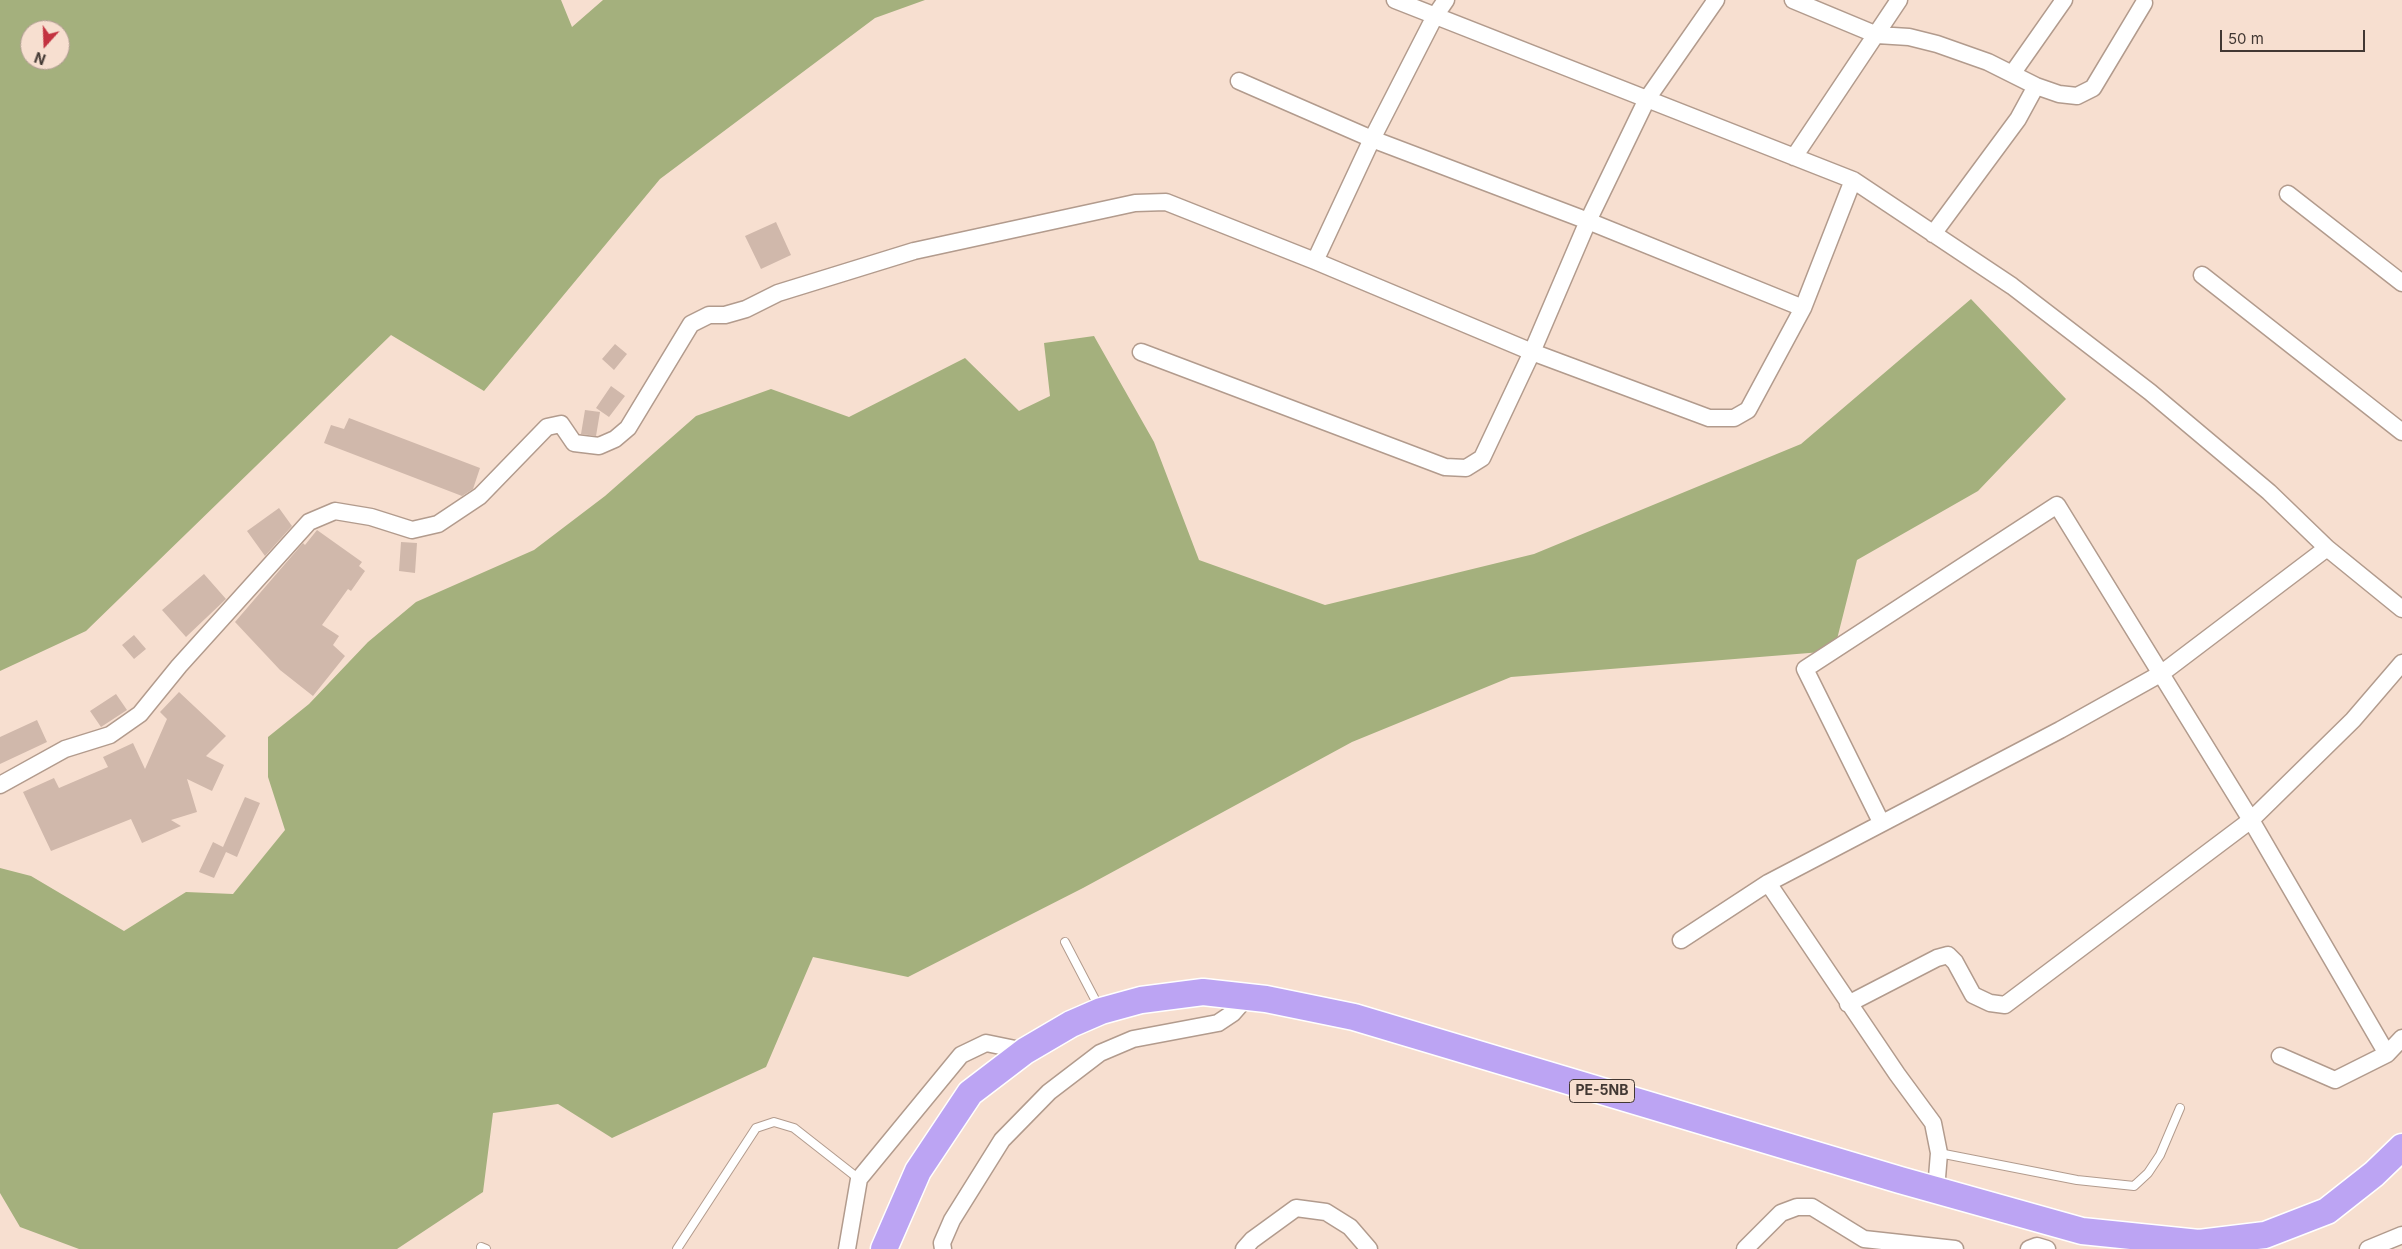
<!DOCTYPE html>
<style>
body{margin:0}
#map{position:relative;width:2402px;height:1249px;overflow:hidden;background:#f7dfd0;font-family:Inter,sans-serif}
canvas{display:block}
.north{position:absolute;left:20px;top:20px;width:50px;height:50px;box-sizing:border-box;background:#f7dfd0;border:1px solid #af9c91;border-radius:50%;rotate:200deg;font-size:14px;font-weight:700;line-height:20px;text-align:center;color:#423833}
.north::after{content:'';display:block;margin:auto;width:18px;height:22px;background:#c33340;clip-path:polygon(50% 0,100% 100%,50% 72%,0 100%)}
.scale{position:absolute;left:2220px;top:30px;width:145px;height:22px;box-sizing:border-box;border:2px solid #423833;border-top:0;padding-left:6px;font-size:15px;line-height:18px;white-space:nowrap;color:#423833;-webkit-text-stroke:4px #f7dfd0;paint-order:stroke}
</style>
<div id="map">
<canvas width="2402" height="1249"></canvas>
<div class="north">N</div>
<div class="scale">50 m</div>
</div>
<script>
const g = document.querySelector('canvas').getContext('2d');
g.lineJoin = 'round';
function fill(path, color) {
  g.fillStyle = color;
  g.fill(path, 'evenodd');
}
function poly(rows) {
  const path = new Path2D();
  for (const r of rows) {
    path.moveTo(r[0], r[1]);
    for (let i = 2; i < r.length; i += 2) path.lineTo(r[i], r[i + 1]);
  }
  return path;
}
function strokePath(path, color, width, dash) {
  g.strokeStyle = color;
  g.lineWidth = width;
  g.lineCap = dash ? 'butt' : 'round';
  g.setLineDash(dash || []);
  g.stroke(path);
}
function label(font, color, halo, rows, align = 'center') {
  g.font = font + ' Inter,sans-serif';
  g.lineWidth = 4;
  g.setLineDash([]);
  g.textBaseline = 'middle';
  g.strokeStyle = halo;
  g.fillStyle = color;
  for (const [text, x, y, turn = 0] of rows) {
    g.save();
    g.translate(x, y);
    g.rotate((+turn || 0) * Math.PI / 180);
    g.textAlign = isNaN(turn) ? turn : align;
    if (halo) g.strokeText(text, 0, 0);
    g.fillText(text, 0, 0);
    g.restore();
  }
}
const forest = poly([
 [0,0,561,0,572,27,603,0,925,0,875,18,660,179,484,391,391,335,86,631,0,671],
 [30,30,60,30,60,60,30,60],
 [1971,299,2066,399,1978,491,1857,560,1834,651,1511,677,1352,742,1083,888,908,977,813,957,766,1067,612,1138,558,1104,493,1113,483,1192,397,1249,79,1249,20,1227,0,1193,0,868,31,876,124,931,186,892,233,894,285,830,268,777,268,737,309,704,368,642,416,602,534,550,605,496,696,416,771,389,849,417,965,358,1019,411,1050,396,1044,343,1094,336,1154,442,1199,560,1325,605,1534,554,1801,444]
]);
const building = poly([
 [776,222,791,255,761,269,745,236],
 [615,344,627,354,614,370,602,359],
 [611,386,625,396,609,417,596,408],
 [585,410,600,412,596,436,581,434],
 [349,418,480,468,473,489,462,496,324,443,331,425,344,429],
 [279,508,292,526,265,556,247,531],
 [317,530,362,562,359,566,365,571,351,591,348,589,322,625,339,636,333,645,345,656,313,696,280,670,235,622,303,543,305,545],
 [401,542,417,543,415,573,399,571],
 [204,574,226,599,186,637,162,610],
 [134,635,146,649,134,659,122,645],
 [179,692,226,736,206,756,224,765,212,791,187,779,197,812,171,820,181,826,142,843,131,819,51,851,23,792,54,778,59,788,108,767,103,757,133,743,145,769,167,719,160,712],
 [116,694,127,710,101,727,90,711],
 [37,720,47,742,0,764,0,737],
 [245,797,260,803,237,857,226,852,214,878,199,872,213,842,223,847]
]);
const service = poly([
 [1065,942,1099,1007],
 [1939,1153,2077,1180,2134,1186,2148,1173,2160,1155,2180,1108],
 [481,1247,486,1249],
 [677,1249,756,1128,774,1122,794,1128,859,1179]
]);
const minor = poly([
 [1395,0,1853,180,2012,286,2150,392,2269,492,2327,548,2402,609],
 [1793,0,1877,35,1909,37,1937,44,1988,62,2036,86,2059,94,2077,96,2093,88,2144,3],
 [2012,74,2064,0],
 [1239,81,1372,139,1588,221,1803,308],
 [1794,157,1899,0],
 [2288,194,2402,283],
 [1933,234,2018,119,2036,86],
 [1315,261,1372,139,1435,16,1446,0],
 [2202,275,2402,432],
 [1141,352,1445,467,1466,468,1482,458,1532,352,1588,221,1647,99,1716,0],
 [0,785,65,749,110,735,140,714,179,666,309,522,335,511,371,517,412,530,438,524,480,496,547,427,561,424,574,443,599,446,615,439,628,428,691,324,709,315,725,315,746,309,778,293,914,251,1135,203,1166,202,1315,261,1532,352,1709,418,1734,418,1748,410,1803,308,1853,180],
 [1881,822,1805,669,2057,505,2251,820,2387,1054],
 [1768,883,1897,1074,1933,1123,1939,1153,1936,1190],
 [1681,940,1768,883,2060,730,2162,673,2327,548],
 [1848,1004,1937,958,1948,955,1955,962,1973,995,1990,1003,2005,1005,2251,820,2353,720,2402,663],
 [2280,1056,2335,1080,2387,1054,2402,1038],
 [847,1249,859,1179,961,1055,986,1043,1025,1051],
 [943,1249,942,1243,952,1220,1002,1140,1049,1092,1100,1053,1133,1039,1218,1023,1233,1013,1247,997],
 [1244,1249,1252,1240,1296,1208,1326,1212,1350,1227,1369,1249],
 [1745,1249,1781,1213,1797,1207,1812,1207,1864,1239,1955,1249],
 [2029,1249,2037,1246,2047,1249],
 [2368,1249,2402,1235]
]);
const trunk = poly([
 [884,1249,918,1171,970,1093,1025,1051,1071,1024,1101,1011,1141,1000,1203,992,1266,999,1354,1017,1900,1180,2082,1231,2199,1243,2265,1235,2327,1211,2374,1174,2402,1147]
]);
const shields = [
 [1602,1091,65]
];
const shieldNames = [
 ["PE-5NB",1602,1091]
];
fill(forest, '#a4b07d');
fill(building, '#d0b8ab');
strokePath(service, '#b29b8d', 10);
strokePath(minor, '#b29b8d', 19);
strokePath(trunk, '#fff', 29);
strokePath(service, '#fff', 8);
strokePath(minor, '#fff', 16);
strokePath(trunk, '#bca4f3', 26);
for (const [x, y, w] of shields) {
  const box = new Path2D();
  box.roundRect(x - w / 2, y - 11.5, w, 23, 4);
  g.fillStyle = '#f7dfd0';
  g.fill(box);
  strokePath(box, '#423833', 1);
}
label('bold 14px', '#423833', null, shieldNames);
</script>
